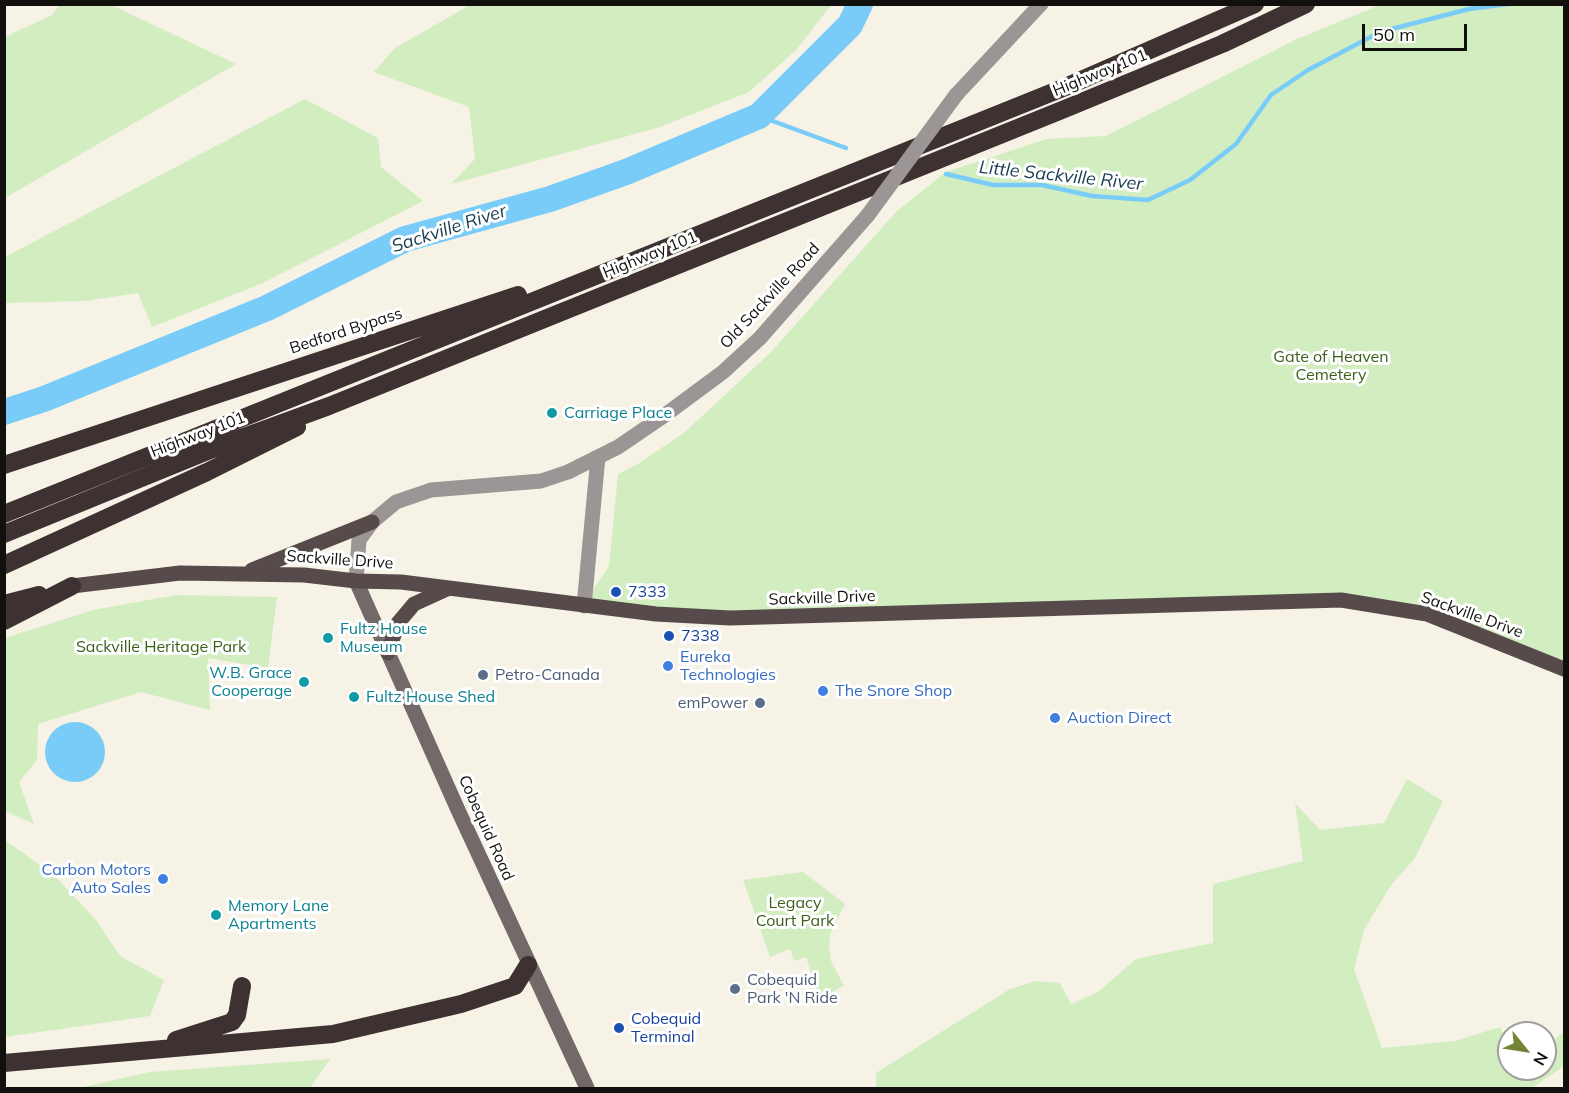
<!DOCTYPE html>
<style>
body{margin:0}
#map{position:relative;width:1569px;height:1093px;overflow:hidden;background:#f6f2e5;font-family:Mulish,sans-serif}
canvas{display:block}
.frame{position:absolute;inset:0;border:6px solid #11100c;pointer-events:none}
.north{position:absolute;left:1497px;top:1021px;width:60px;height:60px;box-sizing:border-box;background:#fff;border:2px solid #a09f9e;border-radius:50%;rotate:120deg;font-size:16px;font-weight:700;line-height:24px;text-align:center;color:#11100c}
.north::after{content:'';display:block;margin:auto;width:21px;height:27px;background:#738434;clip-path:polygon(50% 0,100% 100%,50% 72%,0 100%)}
.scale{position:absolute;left:1362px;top:24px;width:105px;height:27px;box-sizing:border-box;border:3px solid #11100c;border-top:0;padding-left:8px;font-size:18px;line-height:21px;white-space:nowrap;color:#11100c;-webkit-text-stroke:4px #fff;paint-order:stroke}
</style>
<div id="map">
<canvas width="1569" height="1093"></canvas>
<div class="frame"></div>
<div class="north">N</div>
<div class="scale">50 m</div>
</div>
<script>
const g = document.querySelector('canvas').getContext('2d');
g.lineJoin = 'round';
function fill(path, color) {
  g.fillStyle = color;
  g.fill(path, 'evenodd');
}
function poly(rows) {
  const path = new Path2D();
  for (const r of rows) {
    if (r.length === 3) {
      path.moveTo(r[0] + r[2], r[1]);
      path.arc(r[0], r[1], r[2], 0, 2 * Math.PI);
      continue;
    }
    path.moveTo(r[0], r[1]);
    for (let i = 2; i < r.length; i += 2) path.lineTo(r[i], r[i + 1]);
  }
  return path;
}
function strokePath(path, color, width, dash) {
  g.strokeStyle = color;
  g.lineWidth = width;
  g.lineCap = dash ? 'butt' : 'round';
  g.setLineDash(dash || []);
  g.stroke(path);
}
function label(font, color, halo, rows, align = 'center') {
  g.font = font + ' Mulish,sans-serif';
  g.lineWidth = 6;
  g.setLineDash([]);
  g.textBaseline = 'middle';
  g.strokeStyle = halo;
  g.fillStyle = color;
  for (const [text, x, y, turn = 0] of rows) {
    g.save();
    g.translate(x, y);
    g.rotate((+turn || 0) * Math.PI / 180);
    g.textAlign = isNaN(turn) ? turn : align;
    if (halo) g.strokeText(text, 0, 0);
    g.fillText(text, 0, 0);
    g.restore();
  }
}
const green = poly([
 [59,5,111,5,236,64,5,198,5,37,52,15],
 [470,5,470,4,831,5,796,50,749,92,657,128,451,184,475,159,469,107,374,72,395,48],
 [1380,5,1564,5,1564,669,1482,634,1341,600,730,618,582,607,609,566,618,474,638,464,685,432,771,352,896,212,946,172,1047,139,1106,136,1297,39],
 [305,99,378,138,381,167,423,201,263,283,152,327,138,293,85,301,5,303,5,257],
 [176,595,277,597,268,668,208,658,210,710,141,692,38,724,37,760,19,782,34,824,5,811,5,638,93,610],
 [1407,779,1443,801,1415,858,1391,885,1364,930,1354,969,1382,1048,1455,1041,1500,1027,1509,1046,1509,1069,1545,1069,1545,1049,1564,1031,1564,1066,1532,1088,876,1088,876,1073,1010,989,1036,981,1060,983,1071,1004,1098,992,1136,959,1213,943,1213,884,1303,861,1295,803,1320,830,1384,823],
 [5,840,56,877,96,920,120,956,164,980,150,1016,5,1037],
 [803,872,845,904,830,934,829,946,831,961,844,986,819,998,806,957,794,961,790,949,770,957,743,880],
 [330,1059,310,1088,79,1088,150,1072]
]);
const water = poly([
 [75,752,30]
]);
const stream = poly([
 [759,116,846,148],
 [946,174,993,185,1042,185,1092,196,1148,200,1190,180,1236,144,1271,95,1308,70,1380,32,1469,9,1508,4]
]);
const river = poly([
 [4,412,44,399,267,308,405,239,550,199,626,172,759,116,850,25,860,4]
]);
const tertiary = poly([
 [956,95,1041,4],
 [356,581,359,540,372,522,396,502,431,490,541,481,568,472,618,447,665,415,723,372,760,338,868,215],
 [584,606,598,457]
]);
const secondary = poly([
 [356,581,458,810,587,1088]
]);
const primary = poly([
 [252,570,372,522],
 [72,586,180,573,304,575,356,581,401,582,656,614,730,618,1341,600,1427,614,1564,669],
 [388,653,398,623,414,604,447,589]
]);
const motorway = poly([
 [4,465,518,295],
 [4,514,1063,88,1255,4],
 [4,534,225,444,329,406,1067,108,1222,44,1306,4],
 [4,565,207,472,297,427],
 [4,604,39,595],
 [4,621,72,586],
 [176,1040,232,1022,237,1015,242,986],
 [4,1063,333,1034,461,1004,515,986,528,965]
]);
const tertiaryBridge = poly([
 [868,215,956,95]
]);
const markers = [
 [552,413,6,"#0f9aa8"],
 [616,592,6,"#1a4fb4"],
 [669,636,6,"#1a4fb4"],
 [328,638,6,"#0f9aa8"],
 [668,666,6,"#3f7fe0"],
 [483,675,6,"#5c6f8a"],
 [304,682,6,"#0f9aa8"],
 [823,691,6,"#3f7fe0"],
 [354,697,6,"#0f9aa8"],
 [760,703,6,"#5c6f8a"],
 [1055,718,6,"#3f7fe0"],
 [163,879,6,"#3f7fe0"],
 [216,915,6,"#0f9aa8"],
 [735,989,6,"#5c6f8a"],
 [619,1028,6,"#1a4fb4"]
];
const streetNames = [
 ["Highway 101",1100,73,-22],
 ["Highway 101",650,255,-22],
 ["Old Sackville Road",770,296,-47],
 ["Bedford Bypass",346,331,-18],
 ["Highway 101",198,435,-21],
 ["Sackville Drive",340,560,4],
 ["Sackville Drive",822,598,-2],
 ["Sackville Drive",1472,615,20],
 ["Cobequid Road",486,828,66]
];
const parkNames = [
 ["Gate of Heaven",1331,357],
 ["Cemetery",1331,375],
 ["Sackville Heritage Park",161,647],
 ["Legacy",795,903],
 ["Court Park",795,921]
];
const cultureNames = [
 ["Carriage Place",564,413],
 ["Fultz House",340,629],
 ["Museum",340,647],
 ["W.B. Grace",292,673,"right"],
 ["Cooperage",292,691,"right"],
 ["Fultz House Shed",366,697],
 ["Memory Lane",228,906],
 ["Apartments",228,924]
];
const transitNames = [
 ["7333",628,592],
 ["7338",681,636],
 ["Cobequid",631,1019],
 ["Terminal",631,1037]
];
const shopNames = [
 ["Eureka",680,657],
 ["Technologies",680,675],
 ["The Snore Shop",835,691],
 ["Auction Direct",1067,718],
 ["Carbon Motors",151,870,"right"],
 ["Auto Sales",151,888,"right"]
];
const serviceNames = [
 ["Petro-Canada",495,675],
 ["emPower",748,703,"right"],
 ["Cobequid",747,980],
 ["Park 'N Ride",747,998]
];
const waterNames = [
 ["Little Sackville River",1061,176,6],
 ["Sackville River",449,229,-18]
];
fill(green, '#d2edc0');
fill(water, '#7accf8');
strokePath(stream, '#7accf8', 4.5);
strokePath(river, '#7accf8', 26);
strokePath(tertiary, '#9c9595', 15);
strokePath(secondary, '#736969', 15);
strokePath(primary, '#564b4a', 15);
strokePath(motorway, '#3d3131', 18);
strokePath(tertiaryBridge, '#9c9595', 15);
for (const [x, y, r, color] of markers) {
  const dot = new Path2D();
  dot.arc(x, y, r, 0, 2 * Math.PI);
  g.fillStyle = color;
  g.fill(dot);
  strokePath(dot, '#fff', 2);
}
label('16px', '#11100c', '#fff', streetNames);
label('16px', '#3a5e19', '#fff', parkNames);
label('16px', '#0d838f', '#fff', cultureNames, 'left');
label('16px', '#164399', '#fff', transitNames, 'left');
label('16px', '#366cbe', '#fff', shopNames, 'left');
label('16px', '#4e5e75', '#fff', serviceNames, 'left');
label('italic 18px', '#173c4e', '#fff', waterNames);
</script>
